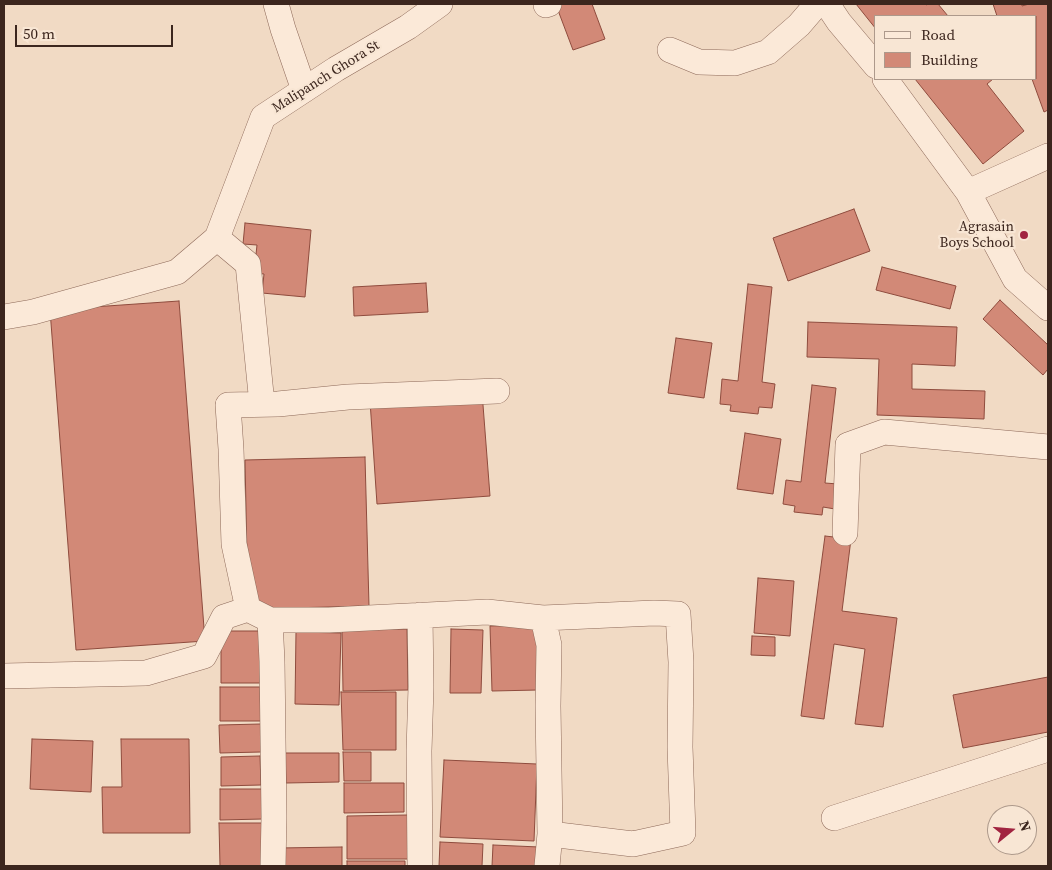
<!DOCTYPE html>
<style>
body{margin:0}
#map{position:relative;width:1052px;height:870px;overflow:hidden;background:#f1dac4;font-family:"Source Serif 4",serif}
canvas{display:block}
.frame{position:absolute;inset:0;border:5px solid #3c261e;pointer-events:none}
.legend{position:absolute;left:874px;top:15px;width:162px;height:65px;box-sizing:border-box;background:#f8e6d4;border:1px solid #ad998b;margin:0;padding:6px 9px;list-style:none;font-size:15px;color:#3c261e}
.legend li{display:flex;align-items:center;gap:10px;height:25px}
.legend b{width:25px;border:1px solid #ad998b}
.north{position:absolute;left:987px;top:805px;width:50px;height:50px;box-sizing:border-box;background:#f8e6d4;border:1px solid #ad998b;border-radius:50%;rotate:73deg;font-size:14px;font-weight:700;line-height:20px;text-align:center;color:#3c261e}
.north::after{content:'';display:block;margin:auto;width:18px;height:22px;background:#a12440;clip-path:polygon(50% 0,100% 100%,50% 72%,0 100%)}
.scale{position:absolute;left:15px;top:25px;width:158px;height:22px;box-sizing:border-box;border:2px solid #3c261e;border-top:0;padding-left:6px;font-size:15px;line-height:18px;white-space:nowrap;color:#3c261e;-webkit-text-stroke:4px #f8e6d4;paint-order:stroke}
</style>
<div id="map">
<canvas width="1052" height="870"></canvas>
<div class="frame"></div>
<ul class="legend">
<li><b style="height:6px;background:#fbe9d8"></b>Road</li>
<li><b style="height:14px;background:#d28977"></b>Building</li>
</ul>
<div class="north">N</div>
<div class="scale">50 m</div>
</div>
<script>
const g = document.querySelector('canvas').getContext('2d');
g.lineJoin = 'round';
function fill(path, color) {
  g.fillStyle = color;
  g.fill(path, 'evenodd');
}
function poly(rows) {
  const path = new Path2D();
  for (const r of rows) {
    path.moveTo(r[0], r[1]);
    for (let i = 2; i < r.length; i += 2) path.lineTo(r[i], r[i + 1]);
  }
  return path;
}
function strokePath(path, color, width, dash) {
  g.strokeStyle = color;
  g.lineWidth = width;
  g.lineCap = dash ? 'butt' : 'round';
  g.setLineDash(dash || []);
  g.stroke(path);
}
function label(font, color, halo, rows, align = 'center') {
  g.font = font + ' "Source Serif 4",serif';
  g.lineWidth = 4.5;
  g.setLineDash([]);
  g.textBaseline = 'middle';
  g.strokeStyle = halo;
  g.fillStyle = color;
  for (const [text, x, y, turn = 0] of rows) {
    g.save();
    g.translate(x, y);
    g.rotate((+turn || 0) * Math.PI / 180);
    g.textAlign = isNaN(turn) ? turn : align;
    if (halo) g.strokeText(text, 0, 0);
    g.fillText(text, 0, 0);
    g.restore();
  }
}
const building = poly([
 [559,4,592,4,605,39,573,50,556,5,559,4],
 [856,4,925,4,926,5,928,4,938,4,948,16,876,16,876,29,856,4],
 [993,4,1022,4,1022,6,1029,4,1048,4,1048,110,1044,112,1032,79,1036,79,1036,16,997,16,993,4],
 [915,79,993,79,987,84,1024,131,983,164,915,79],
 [854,209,870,251,788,281,773,238,854,209],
 [245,223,311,230,305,297,262,293,264,274,254,273,257,245,243,244,245,223],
 [882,267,956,286,950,309,876,290,882,267],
 [426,283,428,312,354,316,353,287,426,283],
 [748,284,772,287,762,382,775,384,772,408,759,407,758,414,730,411,731,405,720,404,722,379,738,381,748,284],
 [1000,300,1048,345,1048,369,1043,375,983,319,1000,300],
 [179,301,205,641,76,650,50,310,179,301],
 [808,322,957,327,955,366,912,364,912,389,985,391,984,419,877,415,879,359,807,357,808,322],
 [676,338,712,343,704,398,668,393,676,338],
 [812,385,836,388,825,483,838,484,835,509,823,507,822,515,794,512,795,506,783,504,786,480,801,482,812,385],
 [482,392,490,496,377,504,370,401,482,392],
 [745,433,781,439,773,494,737,489,745,433],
 [365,457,369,606,248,609,245,460,365,457],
 [825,536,851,539,842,611,897,618,883,727,855,724,865,649,834,644,824,719,801,716,825,536],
 [758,578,794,581,790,636,754,633,758,578],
 [537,625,538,690,492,691,490,626,537,625],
 [407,629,408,690,343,691,342,630,407,629],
 [451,629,483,630,481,693,450,693,451,629],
 [221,631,260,631,260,683,221,683,221,631],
 [296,632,341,633,339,705,295,704,296,632],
 [752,636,775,637,775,656,751,655,752,636],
 [1048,677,1048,732,963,748,953,695,1048,677],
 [220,687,260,687,261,721,220,721,220,687],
 [341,692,396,692,396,750,343,750,341,692],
 [261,724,261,752,220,753,219,725,261,724],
 [32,739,93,741,91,792,30,789,32,739],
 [121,739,189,739,190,833,103,833,102,787,122,787,121,739],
 [343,752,371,752,371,781,344,781,343,752],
 [285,753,339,753,339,782,286,783,285,753],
 [260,756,261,785,221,786,221,757,260,756],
 [444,760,537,764,534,841,440,837,444,760],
 [344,783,404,783,404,812,344,813,344,783],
 [220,789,262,789,263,819,220,820,220,789],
 [408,815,409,859,347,859,347,816,408,815],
 [219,823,263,823,264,866,220,866,219,823],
 [440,842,483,844,482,866,439,866,440,842],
 [493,845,539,847,538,866,492,866,493,845],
 [342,847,342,866,280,866,279,848,342,847],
 [347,861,405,861,405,866,347,866,347,861]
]);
const minor = poly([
 [276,4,283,29,304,90],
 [827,4,839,22,876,66],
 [546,5,549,4],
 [670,50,699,62,735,63,768,52,799,25,817,4],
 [885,79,968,192,1015,279,1048,308],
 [968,192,1048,156],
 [217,238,248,264,262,404],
 [4,317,33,312,177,272,217,238,263,117,336,69,408,27,440,4],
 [845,533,848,445,884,432,1048,447],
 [420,615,421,687,419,751,420,866],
 [543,618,654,613,678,614,681,662,680,747,683,833,633,844,550,834],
 [270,620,248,609,234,544,231,449,228,405,278,404,348,397,497,391],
 [4,676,146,673,204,656,224,617,248,609],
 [834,818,1048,749],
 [273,866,274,817,272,661,270,620,329,620,487,612,543,618,549,645,548,706,550,834,547,866]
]);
const markers = [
 [1024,235,5,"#a12440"]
];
const streetNames = [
 ["Malipanch Ghora St",326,77,-32]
];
const poiNames = [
 ["Agrasain",1014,227],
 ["Boys School",1014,243]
];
fill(building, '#d28977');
strokePath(building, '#8e4b3d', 1);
strokePath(minor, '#8d6959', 26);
strokePath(minor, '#fbe9d8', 25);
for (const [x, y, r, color] of markers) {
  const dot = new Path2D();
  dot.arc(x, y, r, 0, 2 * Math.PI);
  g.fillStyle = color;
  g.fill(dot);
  strokePath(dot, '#f8e6d4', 2);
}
label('14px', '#3c261e', '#f8e6d4', streetNames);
label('14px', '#3c261e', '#f8e6d4', poiNames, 'right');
</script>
